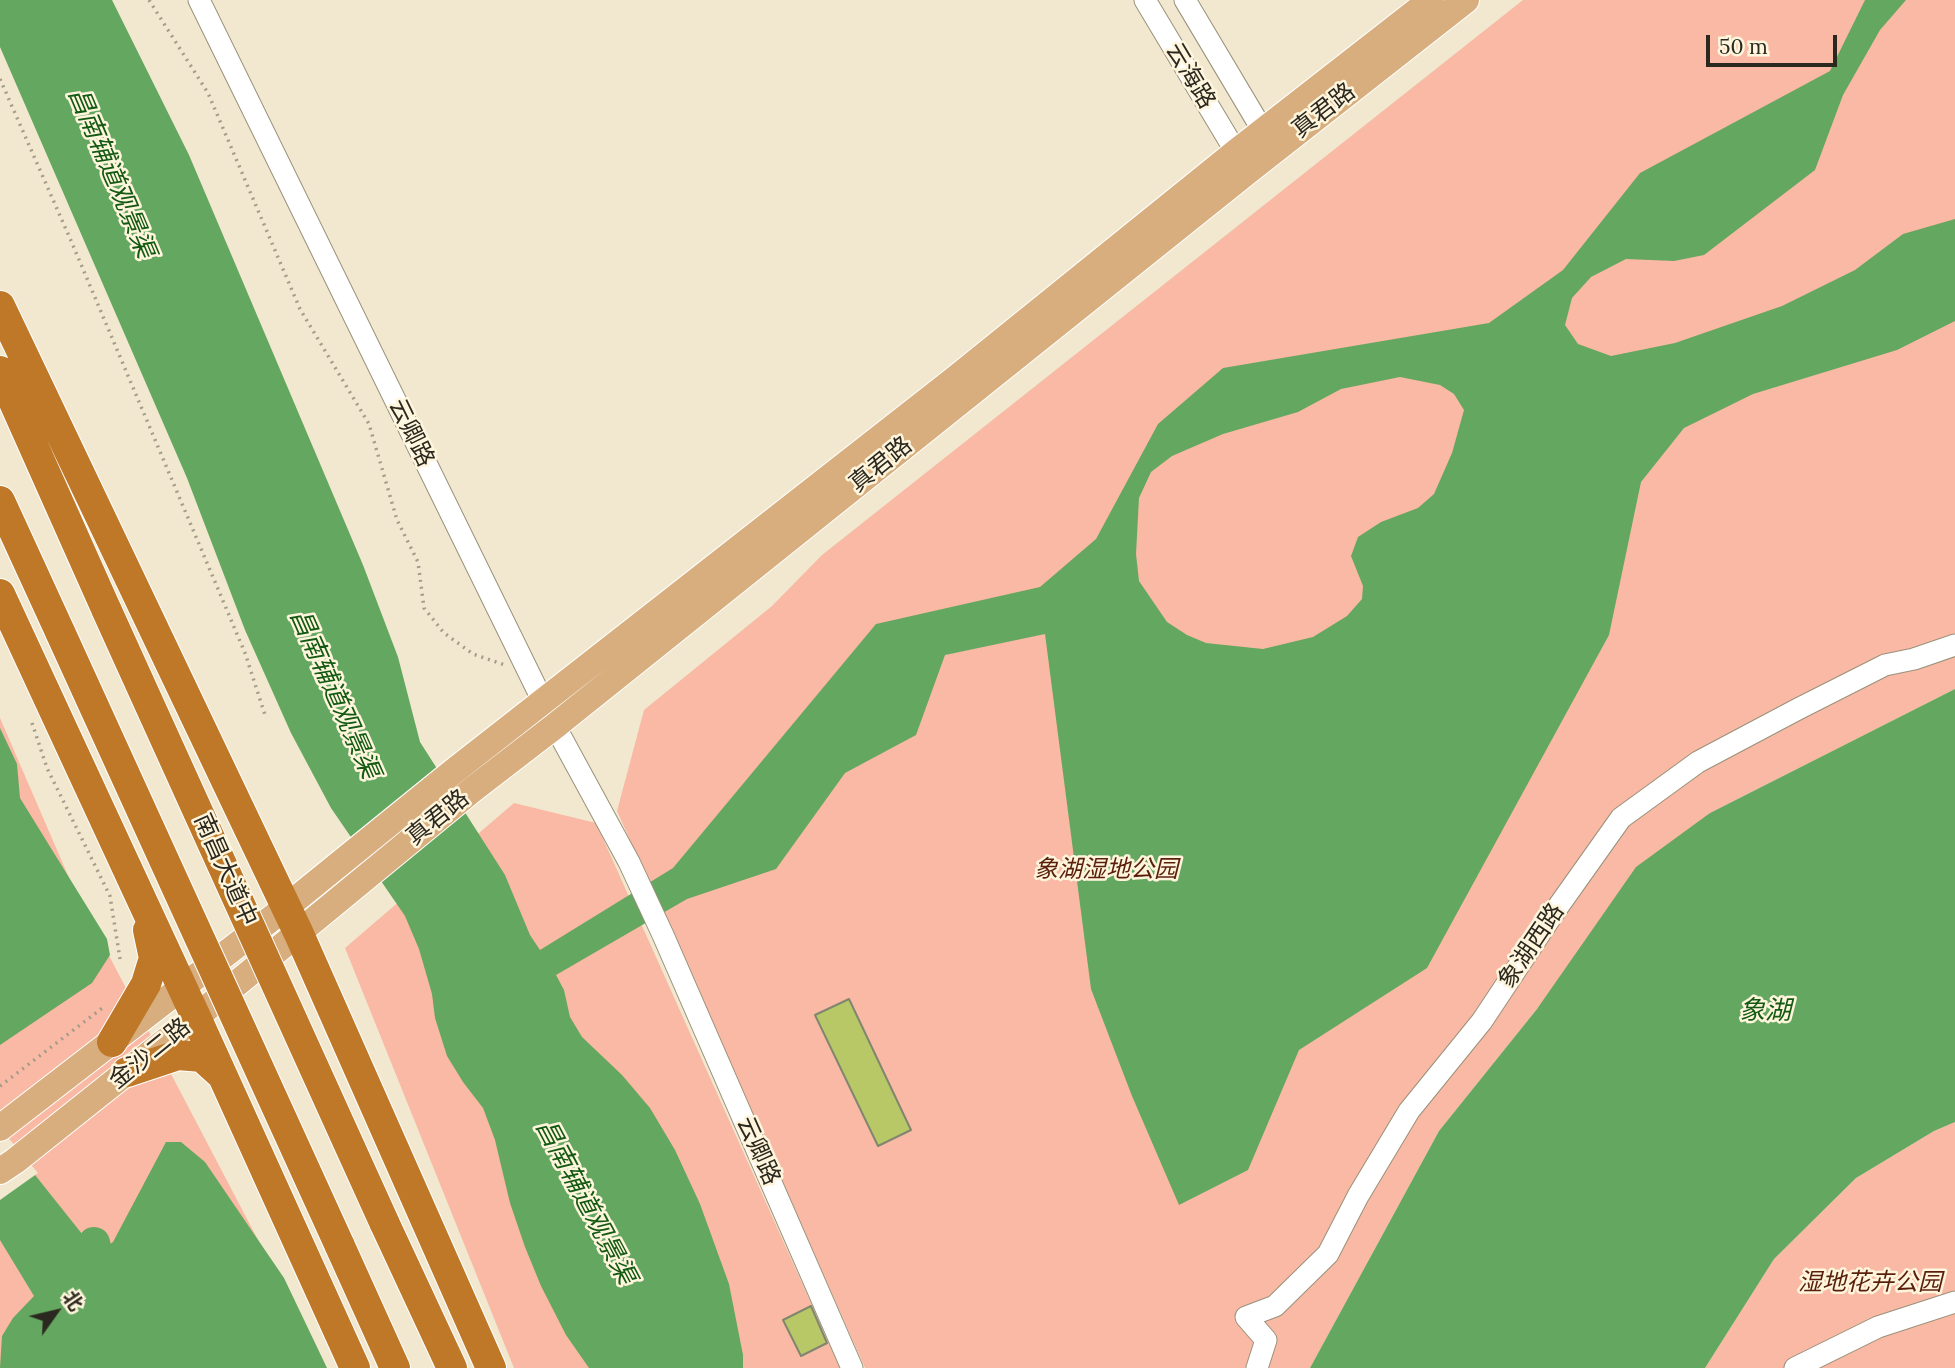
<!DOCTYPE html>
<meta charset="utf-8">
<style>
body{margin:0}
#map{position:relative;width:1955px;height:1368px;overflow:hidden;background:#f1e8cf;font-family:Lora,"Noto Sans SC",serif}
canvas{display:block}
.north{position:absolute;left:21px;top:1277px;width:70px;height:70px;-webkit-text-stroke:5px #fef5dc;paint-order:stroke;rotate:56deg;font-size:19px;font-weight:700;line-height:28px;text-align:center;color:#2b281f}
.north::after{content:'';display:block;margin:auto;width:24px;height:32px;background:#2b281f;clip-path:polygon(50% 0,100% 100%,50% 72%,0 100%)}
.scale{position:absolute;left:1706px;top:35px;width:131px;height:32px;box-sizing:border-box;border:4px solid #2b281f;border-top:0;padding-left:9px;font-size:21px;line-height:24px;white-space:nowrap;color:#2b281f;-webkit-text-stroke:5px #fef5dc;paint-order:stroke}
</style>
<div id="map">
<canvas width="1955" height="1368"></canvas>
<div class="north">北</div>
<div class="scale">50 m</div>
</div>
<script>
const g = document.querySelector('canvas').getContext('2d');
g.lineJoin = 'round';
function fill(path, color) {
  g.fillStyle = color;
  g.fill(path, 'evenodd');
}
function poly(rows) {
  const path = new Path2D();
  for (const r of rows) {
    path.moveTo(r[0], r[1]);
    for (let i = 2; i < r.length; i += 2) path.lineTo(r[i], r[i + 1]);
  }
  return path;
}
function strokePath(path, color, width, dash) {
  g.strokeStyle = color;
  g.lineWidth = width;
  g.lineCap = dash ? 'butt' : 'round';
  g.setLineDash(dash || []);
  g.stroke(path);
}
function label(font, color, halo, rows, align = 'center') {
  g.font = font + ' Lora,"Noto Sans SC",serif';
  g.lineWidth = 5;
  g.setLineDash([]);
  g.textBaseline = 'middle';
  g.strokeStyle = halo;
  g.fillStyle = color;
  for (const [text, x, y, turn = 0] of rows) {
    g.save();
    g.translate(x, y);
    g.rotate((+turn || 0) * Math.PI / 180);
    g.textAlign = isNaN(turn) ? turn : align;
    if (halo) g.strokeText(text, 0, 0);
    g.fillText(text, 0, 0);
    g.restore();
  }
}
const green = poly([
 [1523,0,1955,0,1955,689,1710,813,1537,1009,1439,1131,1310,1368,865,1368,617,811,644,710,772,606,822,555],
 [0,718,73,887,278,1278,0,1368],
 [514,803,596,823,840,1368,514,1368,345,948],
 [1955,1122,1955,1368,1705,1368,1774,1259,1856,1178,1934,1131]
]);
const water = poly([
 [0,0,112,0,189,155,363,565,398,657,420,742,505,875,530,935,540,950,673,868,876,624,1040,587,1096,539,1158,424,1223,368,1489,323,1563,270,1640,173,1830,71,1865,0,1906,0,1880,30,1843,95,1815,170,1704,255,1674,261,1626,259,1591,277,1572,298,1565,325,1578,344,1611,356,1675,343,1782,306,1855,270,1903,234,1955,219,1955,321,1897,350,1753,394,1684,428,1641,482,1609,635,1427,968,1299,1050,1248,1170,1179,1205,1132,1096,1091,989,1045,634,945,655,916,735,845,773,776,869,687,899,556,975,564,990,570,1017,582,1037,622,1075,650,1108,675,1150,700,1204,729,1284,743,1355,743,1368,589,1368,566,1335,541,1286,525,1247,510,1203,495,1140,483,1108,463,1082,447,1056,435,1018,432,994,419,949,405,916,331,808,291,733,245,630,187,478,0,47],
 [1400,377,1440,385,1454,394,1464,410,1452,453,1434,494,1418,508,1381,522,1358,537,1351,556,1363,586,1362,599,1347,616,1313,637,1263,649,1206,643,1187,635,1167,622,1139,581,1136,554,1139,498,1151,472,1172,456,1223,434,1298,412,1341,389],
 [1955,689,1955,1122,1934,1131,1856,1178,1774,1259,1705,1368,1310,1368,1439,1131,1537,1009,1636,867,1710,813],
 [0,728,17,764,20,798,107,939,110,955,92,983,0,1045],
 [0,1131,98,1254,113,1242,166,1142,181,1142,205,1162,284,1278,327,1368,0,1368,2,1336,13,1318,34,1296,0,1240]
]);
const pier = poly([
 [0,1128,38,1173,0,1200]
]);
const river = poly([
 [94,1243,97,1254,99,1292,114,1346,130,1368]
]);
const building = poly([
 [849,999,911,1130,878,1146,815,1015,849,999],
 [811,1306,827,1343,801,1356,783,1320,811,1306]
]);
const path = poly([
 [149,0,208,93,300,309,369,424,397,520,418,562,424,608,444,633,473,654,505,665],
 [0,79,72,243,245,653,265,715],
 [32,723,47,768,110,896,120,959],
 [0,1086,105,1006]
]);
const minor = poly([
 [199,0,555,726,629,862,663,935,852,1368],
 [1145,0,1236,152],
 [1185,0,1263,131],
 [1257,1368,1266,1340,1246,1317,1275,1306,1328,1254,1358,1196,1409,1111,1482,1021,1555,911,1621,818,1698,762,1798,709,1885,665,1914,659,1955,645],
 [1795,1368,1878,1327,1955,1302]
]);
const major = poly([
 [0,1128,285,908,454,771,955,379,1236,152,1431,0],
 [0,1171,15,1161,196,1017,472,790,555,726,1248,171,1466,0]
]);
const highway = poly([
 [0,306,299,934,491,1368],
 [0,371,107,611],
 [0,501,61,634],
 [0,594,196,1017,355,1368],
 [112,1042,146,984,154,958,148,930],
 [127,1072,178,1055,202,1057,222,1075],
 [384,1222,452,1368],
 [339,1244,395,1368]
]);
const highwayBridge = poly([
 [107,611,384,1222],
 [61,634,339,1244]
]);
const streetNames = [
 ["云海路",1190,76,59],
 ["真君路",1324,111,-38],
 ["云卿路",411,433,64],
 ["真君路",881,465,-39],
 ["真君路",438,818,-39],
 ["南昌大道中",225,870,66],
 ["象湖西路",1532,946,-56],
 ["金沙二路",150,1054,-39],
 ["云卿路",758,1151,66]
];
const parkNames = [
 ["象湖湿地公园",1106,870],
 ["湿地花卉公园",1870,1283]
];
const waterNames = [
 ["昌南辅道观景渠",111,173,67],
 ["昌南辅道观景渠",334,694,66],
 ["象湖",1765,1012],
 ["昌南辅道观景渠",585,1202,62]
];
fill(green, '#f9b9a4');
fill(water, '#64a760');
fill(pier, '#f1e8cf');
strokePath(river, '#64a760', 32);
fill(building, '#b9c867');
strokePath(building, '#81866f', 2);
strokePath(minor, '#99917a', 23);
strokePath(major, '#fff', 28);
strokePath(highway, '#fff', 32);
strokePath(path, '#a49d8b', 3.5, [2, 5]);
strokePath(minor, '#fff', 21);
strokePath(major, '#d8ae7e', 26);
strokePath(highway, '#be7828', 30);
strokePath(highwayBridge, '#fff', 32, []);
strokePath(highwayBridge, '#be7828', 30);
label('24px', '#2b281f', '#fef5dc', streetNames);
label('italic 24px', '#5a1f0b', '#fef5dc', parkNames);
label('italic 26px', '#135a13', '#fef5dc', waterNames);
</script>
